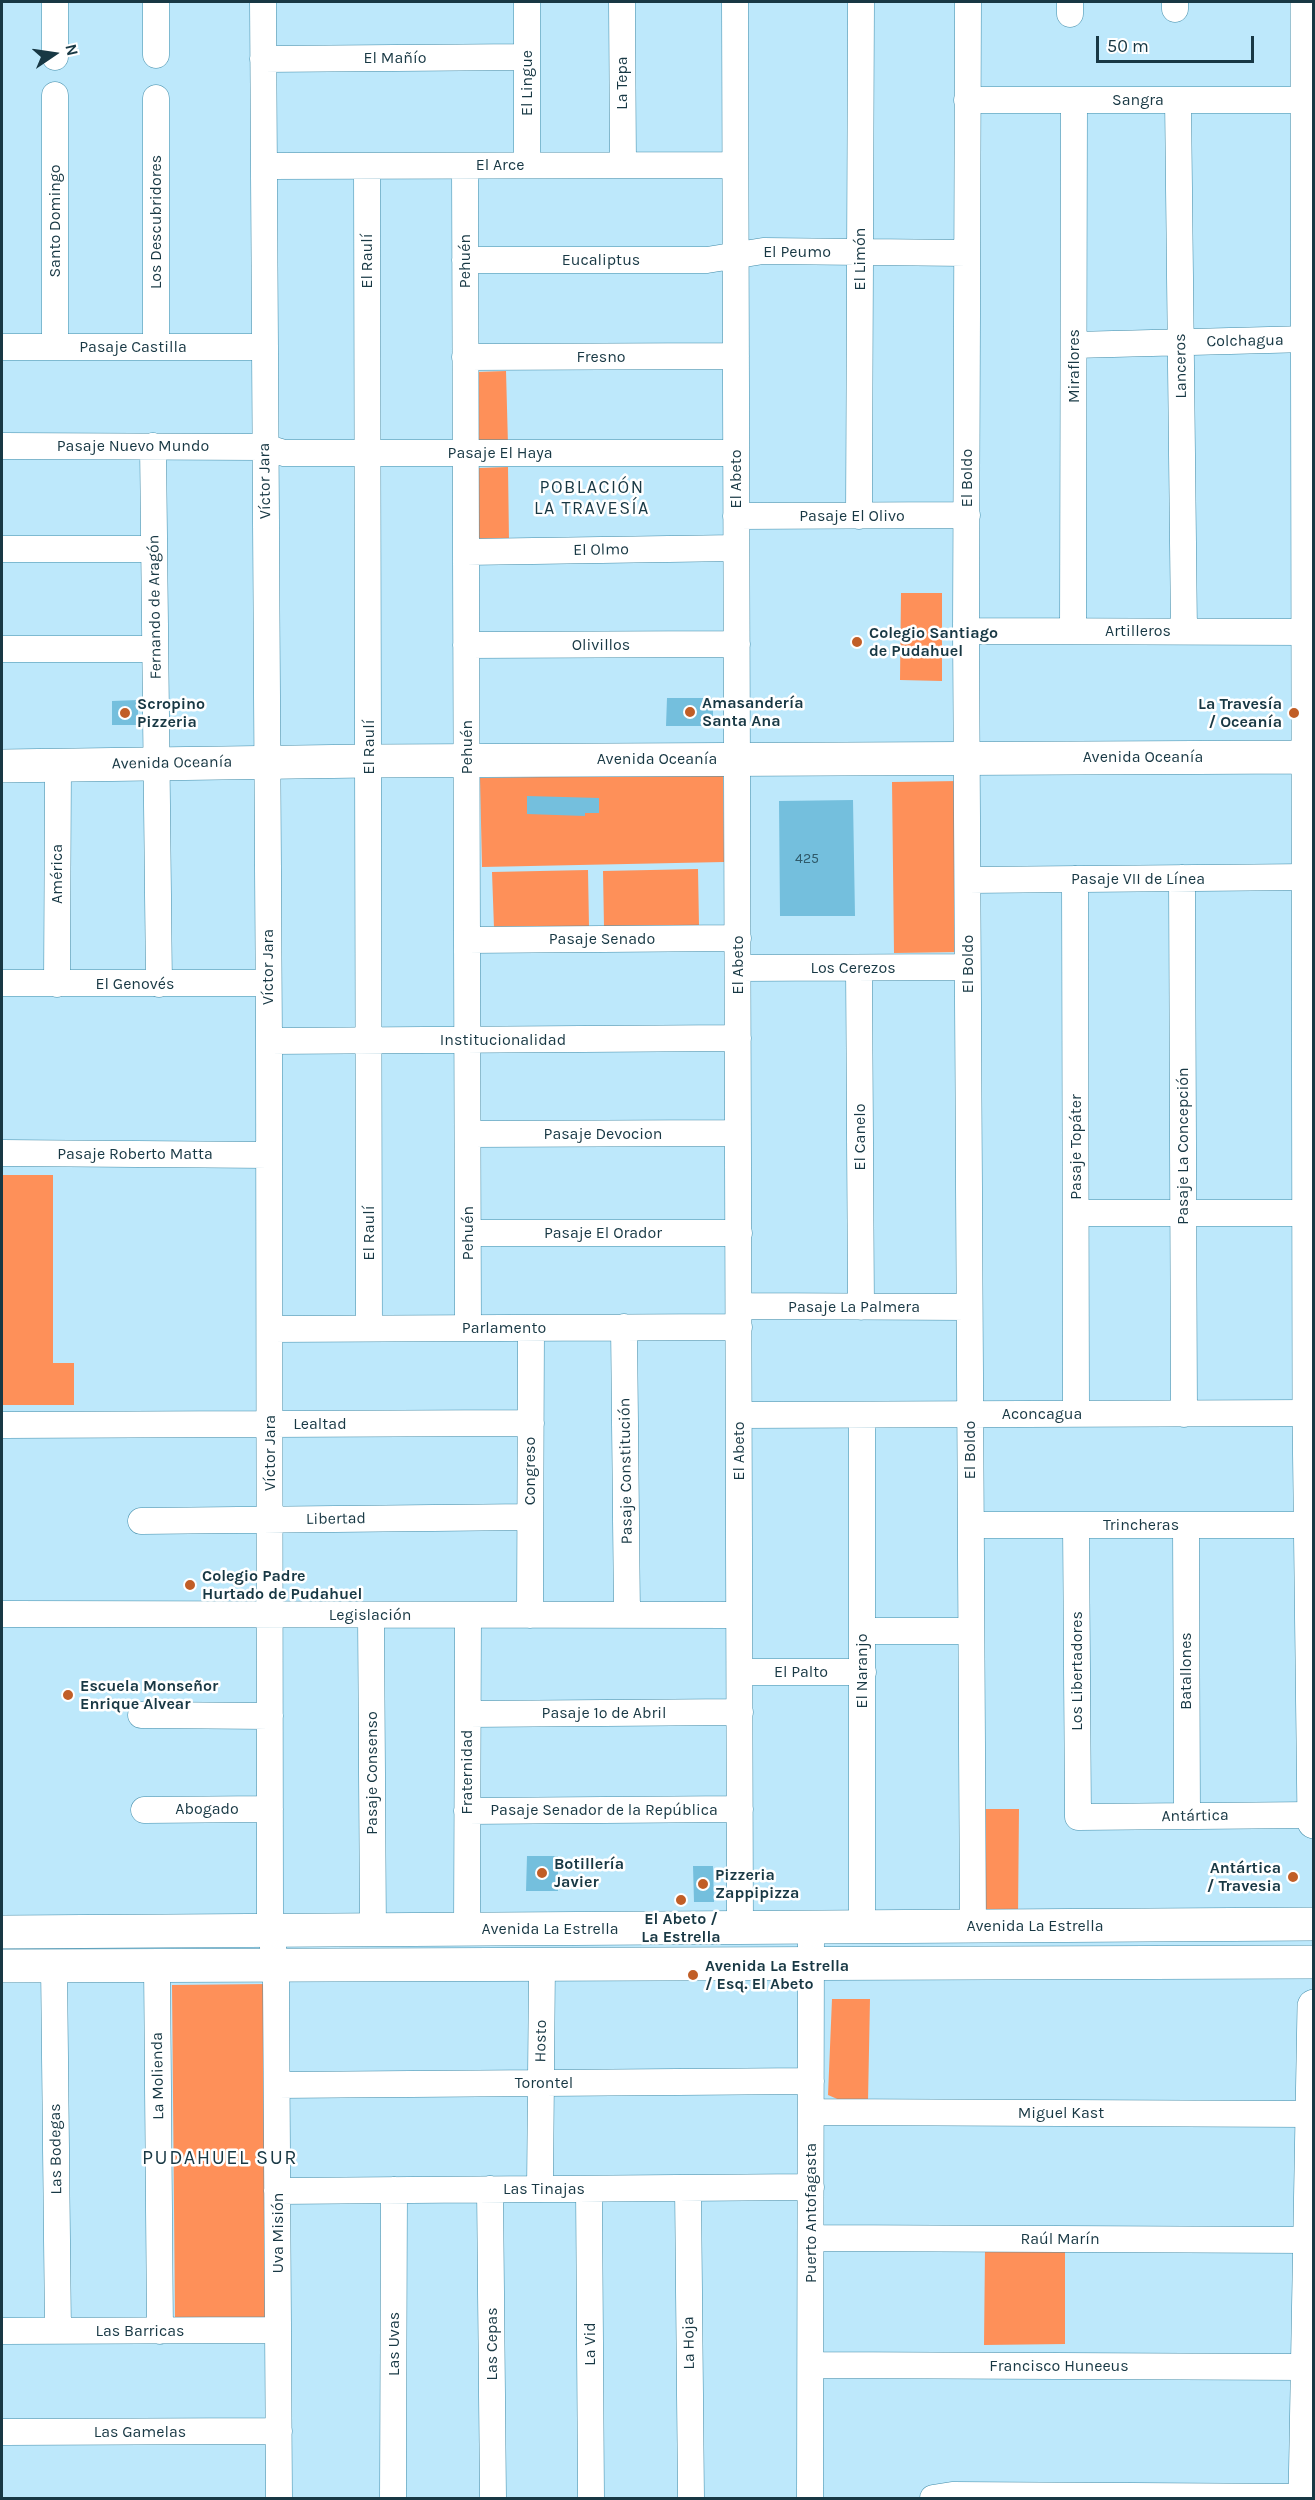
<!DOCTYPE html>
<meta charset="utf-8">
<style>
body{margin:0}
#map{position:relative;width:1315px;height:2500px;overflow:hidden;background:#bde8fb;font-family:Karla,sans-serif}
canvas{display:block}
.frame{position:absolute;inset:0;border:3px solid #183844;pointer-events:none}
.north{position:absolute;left:24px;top:24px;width:60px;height:60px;-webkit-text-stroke:4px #fff;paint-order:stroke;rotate:77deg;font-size:16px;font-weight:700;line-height:24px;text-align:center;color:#183844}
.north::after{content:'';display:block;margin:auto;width:21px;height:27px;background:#183844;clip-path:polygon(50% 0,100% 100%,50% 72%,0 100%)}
.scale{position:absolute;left:1096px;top:36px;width:158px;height:27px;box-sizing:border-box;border:3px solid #183844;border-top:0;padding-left:8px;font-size:18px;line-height:21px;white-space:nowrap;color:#183844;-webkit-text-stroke:4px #fff;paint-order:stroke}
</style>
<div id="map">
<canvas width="1315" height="2500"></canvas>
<div class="frame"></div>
<div class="north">N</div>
<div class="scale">50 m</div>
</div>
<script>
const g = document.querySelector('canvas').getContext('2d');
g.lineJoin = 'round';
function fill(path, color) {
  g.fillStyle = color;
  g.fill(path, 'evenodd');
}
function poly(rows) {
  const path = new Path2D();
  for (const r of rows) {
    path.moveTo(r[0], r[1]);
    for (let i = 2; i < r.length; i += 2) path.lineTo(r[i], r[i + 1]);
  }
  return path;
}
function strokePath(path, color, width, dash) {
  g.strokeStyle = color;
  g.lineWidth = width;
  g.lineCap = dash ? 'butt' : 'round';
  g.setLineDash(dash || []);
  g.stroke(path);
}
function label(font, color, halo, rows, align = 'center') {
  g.font = font + ' Karla,sans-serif';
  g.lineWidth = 5;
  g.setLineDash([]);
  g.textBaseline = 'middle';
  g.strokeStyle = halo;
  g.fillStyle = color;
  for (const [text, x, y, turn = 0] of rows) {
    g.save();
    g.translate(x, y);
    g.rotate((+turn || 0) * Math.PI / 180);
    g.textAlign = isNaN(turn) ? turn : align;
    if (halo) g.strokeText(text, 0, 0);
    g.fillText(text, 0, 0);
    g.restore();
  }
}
const green = poly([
 [506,371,508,445,477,446,476,372],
 [508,467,509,541,479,542,478,468],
 [901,593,942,593,942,681,900,680],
 [723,774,724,862,482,867,480,778],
 [959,781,961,952,894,953,892,782],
 [698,869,699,926,604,927,603,871],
 [588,870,589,927,494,928,492,872],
 [2,1175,53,1175,53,1363,74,1363,74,1405,2,1405],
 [985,1809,1019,1809,1018,1916,983,1916],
 [267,1984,270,2317,175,2317,172,1985],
 [832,1999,870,1999,868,2101,842,2101,828,2095],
 [1065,2248,1065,2344,984,2345,985,2249]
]);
const building = poly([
 [667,698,713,698,713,726,666,726],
 [138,700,138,725,112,725,112,701],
 [527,796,599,798,599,813,585,813,585,816,527,814],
 [853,800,855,916,780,916,779,801],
 [527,1856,558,1856,558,1891,526,1891],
 [693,1866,713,1866,714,1902,694,1902]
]);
const street = poly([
 [55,2,55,57],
 [263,2,269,1041,270,1913,276,1982,279,2498],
 [527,2,527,165],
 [622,2,623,165],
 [735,2,740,1928],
 [968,2,966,631,973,1927],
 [1070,2,1070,14],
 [1175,2,1175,9],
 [156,55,156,2],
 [263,59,527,57],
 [55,95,55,347],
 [967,100,1308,100],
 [1178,100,1184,631],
 [264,166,735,165],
 [367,166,369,1328],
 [465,166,468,1328],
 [465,260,707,260,763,251,967,253],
 [1074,345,1308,339],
 [2,347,264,347],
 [156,347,156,98],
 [465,357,736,356],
 [2,446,264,447,284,453,736,453],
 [153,446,159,984],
 [736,516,967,515],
 [859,516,861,2],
 [2,549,154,549],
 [466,552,736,548],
 [966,631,1309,632],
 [1073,631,1074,100],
 [466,645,737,644],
 [2,649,155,649],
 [1182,878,1184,1414],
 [1075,879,1076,1414],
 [968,880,1309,877],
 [467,940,738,938],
 [738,968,967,967],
 [859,968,861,1307],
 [2,983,268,983],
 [57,984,58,765],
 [269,1041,738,1038],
 [468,1134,738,1133],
 [2,1153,269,1155],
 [1076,1213,1309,1213],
 [468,1233,739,1233],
 [739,1306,969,1307],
 [624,1327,627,1615],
 [270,1329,739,1327],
 [739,1415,1309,1413],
 [862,1415,862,1927],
 [2,1425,531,1423],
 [141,1521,530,1517],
 [971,1525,1310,1525],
 [1076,1525,1078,1817,1313,1815],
 [1186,1525,1187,1816],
 [2,1614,739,1615],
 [371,1615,373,1931],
 [530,1615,531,1328],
 [862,1631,971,1631],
 [740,1672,863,1672],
 [468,1714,740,1712],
 [141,1715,270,1716],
 [144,1810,270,1809],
 [467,1811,740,1809],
 [467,1930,468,1615],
 [54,1966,58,2331],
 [157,1966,160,2331],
 [277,2085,811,2081],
 [811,2112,1312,2114],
 [688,2188,691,2498],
 [490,2189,493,2498],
 [540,2189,542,1965],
 [589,2189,591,2498],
 [277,2191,811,2187],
 [811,2238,1310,2240],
 [2,2331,278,2330],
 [811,2365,1308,2367],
 [2,2432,279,2431],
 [393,2498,394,2190],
 [810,2498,811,1927],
 [933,2498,952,2495,1314,2497]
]);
const secondary = poly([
 [1307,2,1309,1413,1314,1822],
 [2,766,369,761,1314,757],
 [2,1932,1314,1924],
 [2,1966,1314,1962],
 [1305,2498,1314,2006]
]);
const markers = [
 [857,642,6,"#c15e27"],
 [690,712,6,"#c15e27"],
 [125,713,6,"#c15e27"],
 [1294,713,6,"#c15e27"],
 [190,1585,6,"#c15e27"],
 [68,1695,6,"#c15e27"],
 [542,1873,6,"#c15e27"],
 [1293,1877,6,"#c15e27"],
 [703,1884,6,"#c15e27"],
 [681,1900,6,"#c15e27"],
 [693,1975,6,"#c15e27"]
];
const numberNames = [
 ["425",807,859]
];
const streetNames = [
 ["El Mañío",395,58],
 ["El Lingue",527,83,-90],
 ["La Tepa",622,83,-90],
 ["Sangra",1138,100],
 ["El Arce",500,165],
 ["Santo Domingo",55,221,-90],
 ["Los Descubridores",156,222,-90],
 ["El Peumo",797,252],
 ["El Limón",860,259,-90],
 ["Eucaliptus",601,260],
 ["El Raulí",367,261,-90],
 ["Pehuén",465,261,-90],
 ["Colchagua",1245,341,-1],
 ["Pasaje Castilla",133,347],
 ["Fresno",601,357],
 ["Miraflores",1074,366,-90],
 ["Lanceros",1181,366,-91],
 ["Pasaje Nuevo Mundo",133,446],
 ["Pasaje El Haya",500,453],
 ["El Boldo",967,478,-90],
 ["El Abeto",736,479,-90],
 ["Víctor Jara",265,481,-91],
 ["Pasaje El Olivo",852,516],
 ["El Olmo",601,550,-1],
 ["Fernando de Aragón",155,607,-91],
 ["Artilleros",1138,631],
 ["Olivillos",601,645],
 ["El Raulí",369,747,-90],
 ["Pehuén",467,747,-90],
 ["Avenida Oceanía",1143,757],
 ["Avenida Oceanía",657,759],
 ["Avenida Oceanía",172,763,-1],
 ["América",57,874,-90],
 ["Pasaje VII de Línea",1138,879],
 ["Pasaje Senado",602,939],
 ["El Boldo",968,964,-90],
 ["El Abeto",738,965,-90],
 ["Víctor Jara",268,967,-90],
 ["Los Cerezos",853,968],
 ["El Genovés",135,984],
 ["Institucionalidad",503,1040],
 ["Pasaje Devocion",603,1134],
 ["El Canelo",860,1137,-90],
 ["Pasaje La Concepción",1183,1146,-90],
 ["Pasaje Topáter",1076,1147,-90],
 ["Pasaje Roberto Matta",135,1154],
 ["El Raulí",369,1233,-90],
 ["Pehuén",468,1233,-90],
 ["Pasaje El Orador",603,1233],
 ["Pasaje La Palmera",854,1307],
 ["Parlamento",504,1328],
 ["Aconcagua",1042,1414],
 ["Lealtad",320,1424],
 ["El Boldo",970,1450,-90],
 ["El Abeto",739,1451,-90],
 ["Víctor Jara",270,1453,-90],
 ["Congreso",530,1471,-90],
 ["Pasaje Constitución",626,1471,-91],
 ["Libertad",336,1519,-1],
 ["Trincheras",1141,1525],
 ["Legislación",370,1615],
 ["El Naranjo",862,1671,-90],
 ["Los Libertadores",1077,1671,-90],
 ["Batallones",1186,1671,-90],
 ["El Palto",801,1672],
 ["Pasaje 1º de Abril",604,1713],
 ["Fraternidad",467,1772,-90],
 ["Pasaje Consenso",372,1773,-90],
 ["Abogado",207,1809],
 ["Pasaje Senador de la República",604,1810],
 ["Antártica",1195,1816,-1],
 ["Avenida La Estrella",1035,1926],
 ["Avenida La Estrella",550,1929],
 ["Hosto",541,2041,-89],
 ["La Molienda",158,2076,-91],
 ["Torontel",544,2083],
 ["Miguel Kast",1061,2113],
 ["Las Bodegas",56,2149,-91],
 ["Las Tinajas",544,2189],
 ["Puerto Antofagasta",811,2213,-90],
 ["Uva Misión",278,2233,-90],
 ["Raúl Marín",1060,2239],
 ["Las Barricas",140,2331],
 ["La Hoja",689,2343,-91],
 ["Las Uvas",394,2344,-90],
 ["Las Cepas",492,2344,-90],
 ["La Vid",590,2344,-90],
 ["Francisco Huneeus",1059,2366],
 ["Las Gamelas",140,2432]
];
const poiNames = [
 ["Colegio Santiago",869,633],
 ["de Pudahuel",869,651],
 ["Amasandería",702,703],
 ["Santa Ana",702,721],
 ["Scropino",137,704],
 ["Pizzeria",137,722],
 ["La Travesía",1282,704,"right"],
 ["/ Oceanía",1282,722,"right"],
 ["Colegio Padre",202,1576],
 ["Hurtado de Pudahuel",202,1594],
 ["Escuela Monseñor",80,1686],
 ["Enrique Alvear",80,1704],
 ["Botillería",554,1864],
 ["Javier",554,1882],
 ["Antártica",1281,1868,"right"],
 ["/ Travesia",1281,1886,"right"],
 ["Pizzeria",715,1875],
 ["Zappipizza",715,1893],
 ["El Abeto /",681,1919,"center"],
 ["La Estrella",681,1937,"center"],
 ["Avenida La Estrella",705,1966],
 ["/ Esq. El Abeto",705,1984]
];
const neighbourhoodNames = [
 ["POBLACIÓN",592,488],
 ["LA TRAVESÍA",592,509]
];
const quarterNames = [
 ["PUDAHUEL SUR",220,2158]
];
fill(green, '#fe9059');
fill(building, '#74bfdd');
strokePath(street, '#408ba8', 27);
strokePath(secondary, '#408ba8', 34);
strokePath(street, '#fff', 26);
strokePath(secondary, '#fff', 33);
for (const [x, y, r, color] of markers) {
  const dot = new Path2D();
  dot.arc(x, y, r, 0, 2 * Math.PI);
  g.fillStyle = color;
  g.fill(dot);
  strokePath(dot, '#fff', 2);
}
label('14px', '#2f5a6a', null, numberNames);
label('16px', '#183844', '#fff', streetNames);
label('bold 16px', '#183844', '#fff', poiNames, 'left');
g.letterSpacing = '1.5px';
label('18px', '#183844', '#fff', neighbourhoodNames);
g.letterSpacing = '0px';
g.letterSpacing = '1.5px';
label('20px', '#183844', '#fff', quarterNames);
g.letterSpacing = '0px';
</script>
